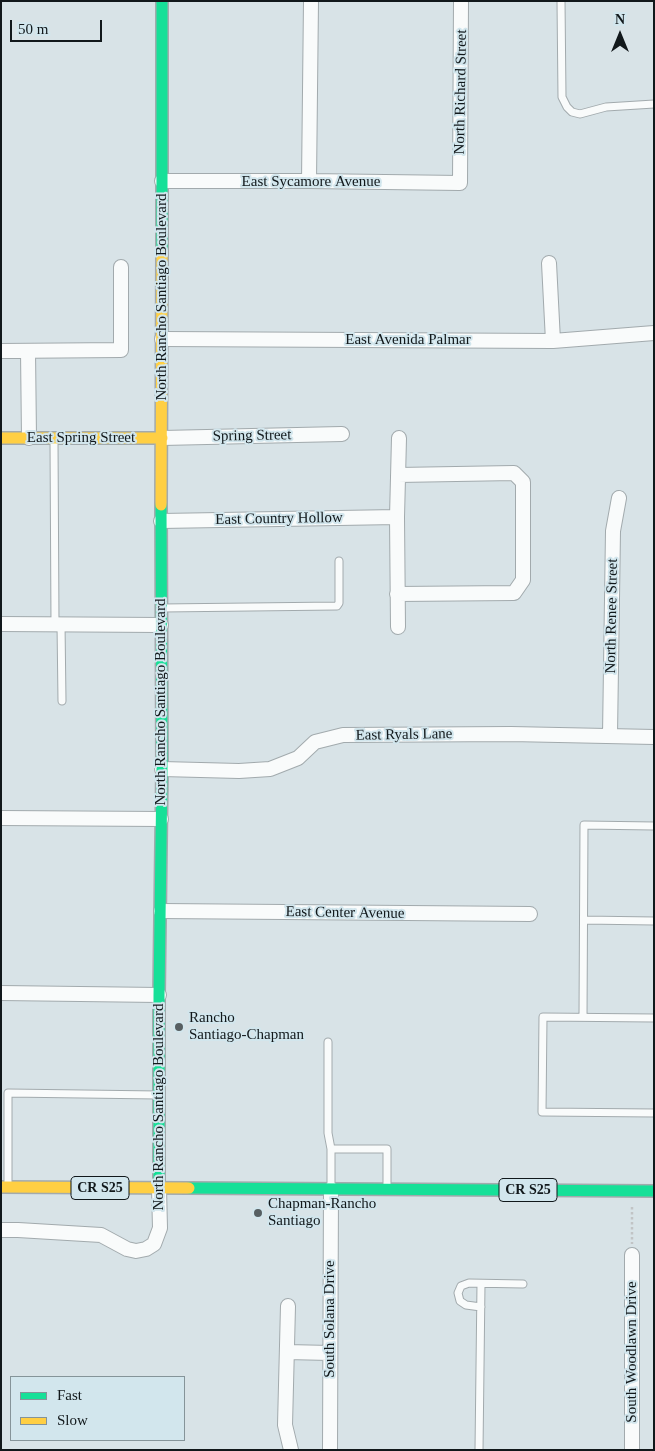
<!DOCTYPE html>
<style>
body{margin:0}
#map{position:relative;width:655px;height:1451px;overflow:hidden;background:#d8e3e7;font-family:"Times New Roman",serif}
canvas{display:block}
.frame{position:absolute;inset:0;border:2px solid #11181b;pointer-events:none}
.legend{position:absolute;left:10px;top:1376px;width:175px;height:65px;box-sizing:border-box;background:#d2e6ed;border:1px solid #859499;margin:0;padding:6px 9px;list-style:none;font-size:15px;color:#11181b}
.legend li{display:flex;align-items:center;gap:10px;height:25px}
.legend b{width:25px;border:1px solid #859499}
.north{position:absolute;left:595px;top:10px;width:50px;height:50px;-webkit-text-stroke:4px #d2e6ed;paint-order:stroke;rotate:0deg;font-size:14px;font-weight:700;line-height:20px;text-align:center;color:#11181b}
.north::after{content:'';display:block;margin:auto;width:18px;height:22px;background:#11181b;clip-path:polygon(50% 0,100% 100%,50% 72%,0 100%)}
.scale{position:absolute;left:10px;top:20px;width:92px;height:22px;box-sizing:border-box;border:2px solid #11181b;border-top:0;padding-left:6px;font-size:15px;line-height:18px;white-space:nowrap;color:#11181b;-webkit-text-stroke:4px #d2e6ed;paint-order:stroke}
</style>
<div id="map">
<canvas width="655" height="1451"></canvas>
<div class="frame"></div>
<ul class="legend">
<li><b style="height:6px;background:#16e098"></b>Fast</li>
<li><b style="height:6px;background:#ffcf43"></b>Slow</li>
</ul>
<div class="north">N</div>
<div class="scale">50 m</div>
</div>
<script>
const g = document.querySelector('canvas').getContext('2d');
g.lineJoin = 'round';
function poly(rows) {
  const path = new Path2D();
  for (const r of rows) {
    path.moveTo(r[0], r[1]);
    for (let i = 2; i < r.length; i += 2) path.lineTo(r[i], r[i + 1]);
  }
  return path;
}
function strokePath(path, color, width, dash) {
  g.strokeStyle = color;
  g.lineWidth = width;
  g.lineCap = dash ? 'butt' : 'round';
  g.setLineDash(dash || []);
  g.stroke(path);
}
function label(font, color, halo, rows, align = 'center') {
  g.font = font + ' "Times New Roman",serif';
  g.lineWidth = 4;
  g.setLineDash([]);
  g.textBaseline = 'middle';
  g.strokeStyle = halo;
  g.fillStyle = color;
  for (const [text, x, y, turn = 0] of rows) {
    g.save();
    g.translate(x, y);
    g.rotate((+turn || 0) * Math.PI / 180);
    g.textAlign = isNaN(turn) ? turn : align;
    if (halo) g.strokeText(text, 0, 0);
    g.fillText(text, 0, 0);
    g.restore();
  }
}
const path = poly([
 [632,1207,632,1244]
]);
const lane = poly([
 [561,1,562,97,567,107,572,112,580,114,606,107,654,104],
 [54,441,55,624],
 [162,608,337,606,339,603,339,561],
 [61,624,62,701],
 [584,920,654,921],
 [583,1017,584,825,654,826],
 [654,1018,543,1017,542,1112,654,1113],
 [328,1042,328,1133,331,1149,331,1186],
 [331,1149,387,1149,387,1188],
 [8,1185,8,1093,158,1095],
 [481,1307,466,1305,460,1301,458,1293,461,1286,469,1283,523,1284],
 [479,1450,481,1284]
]);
const street = poly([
 [162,181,309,181,460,183,461,1],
 [309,181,311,1],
 [549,263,553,341],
 [162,339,553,341,654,333],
 [1,351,121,350,121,267],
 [28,351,29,438],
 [162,438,342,434],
 [161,521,397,517],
 [397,594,514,593,523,580,523,482,514,473,398,475],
 [1,624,161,625],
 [398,627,397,517,399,438],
 [610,735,613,531,619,498],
 [162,769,239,771,270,769,298,758,315,742,343,735,511,734,654,737],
 [1,818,161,819],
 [161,911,530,914],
 [1,993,159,995],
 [1,1230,18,1230,101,1235,127,1249,136,1251,146,1249,154,1244,160,1228,159,1188],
 [632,1255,632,1450],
 [288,1306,285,1425,291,1450],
 [287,1352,330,1353],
 [330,1450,331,1189]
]);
const fast = poly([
 [162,254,162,1],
 [159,1188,159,995,162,769,161,505],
 [189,1188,654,1191]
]);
const slow = poly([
 [1,438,162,438],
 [161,505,162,254],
 [1,1187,189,1188]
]);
const markers = [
 [179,1027,5,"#575f62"],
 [258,1213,5,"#575f62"]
];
const shields = [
 [100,1188,58],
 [528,1190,58]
];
const shieldNames = [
 ["CR S25",100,1188],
 ["CR S25",528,1190]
];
const streetNames = [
 ["North Richard Street",461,92,-89],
 ["East Sycamore Avenue",311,182],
 ["North Rancho Santiago Boulevard",162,297,-90],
 ["East Avenida Palmar",408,340],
 ["Spring Street",252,436,-1],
 ["East Spring Street",81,438],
 ["East Country Hollow",279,519,-1],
 ["North Renee Street",612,616,-89],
 ["North Rancho Santiago Boulevard",161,702,-90],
 ["East Ryals Lane",404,735,-1],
 ["East Center Avenue",345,913,1],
 ["North Rancho Santiago Boulevard",159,1107,-90],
 ["South Solana Drive",330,1319,-90],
 ["South Woodlawn Drive",632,1352,-90]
];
const poiNames = [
 ["Rancho",189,1018],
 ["Santiago-Chapman",189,1035],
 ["Chapman-Rancho",268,1204],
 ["Santiago",268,1221]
];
strokePath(lane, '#a2aaad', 9);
strokePath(street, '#a2aaad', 16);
strokePath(fast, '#a2aaad', 14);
strokePath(slow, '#a2aaad', 14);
strokePath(path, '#c1c4c5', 2.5, [2.5, 2.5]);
strokePath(lane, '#f9fbfb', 7);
strokePath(street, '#f9fbfb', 14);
strokePath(fast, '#16e098', 11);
strokePath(slow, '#ffcf43', 11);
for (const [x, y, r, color] of markers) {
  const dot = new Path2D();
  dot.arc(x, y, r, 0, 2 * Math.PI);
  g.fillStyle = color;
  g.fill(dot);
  strokePath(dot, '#d2e6ed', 2);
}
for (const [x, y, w] of shields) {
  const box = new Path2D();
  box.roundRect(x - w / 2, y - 11.5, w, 23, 4);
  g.fillStyle = '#d2e6ed';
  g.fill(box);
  strokePath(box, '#11181b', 1);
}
label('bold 14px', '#11181b', null, shieldNames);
label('15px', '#11181b', '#d2e6ed', streetNames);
label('15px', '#11181b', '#d2e6ed', poiNames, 'left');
</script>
